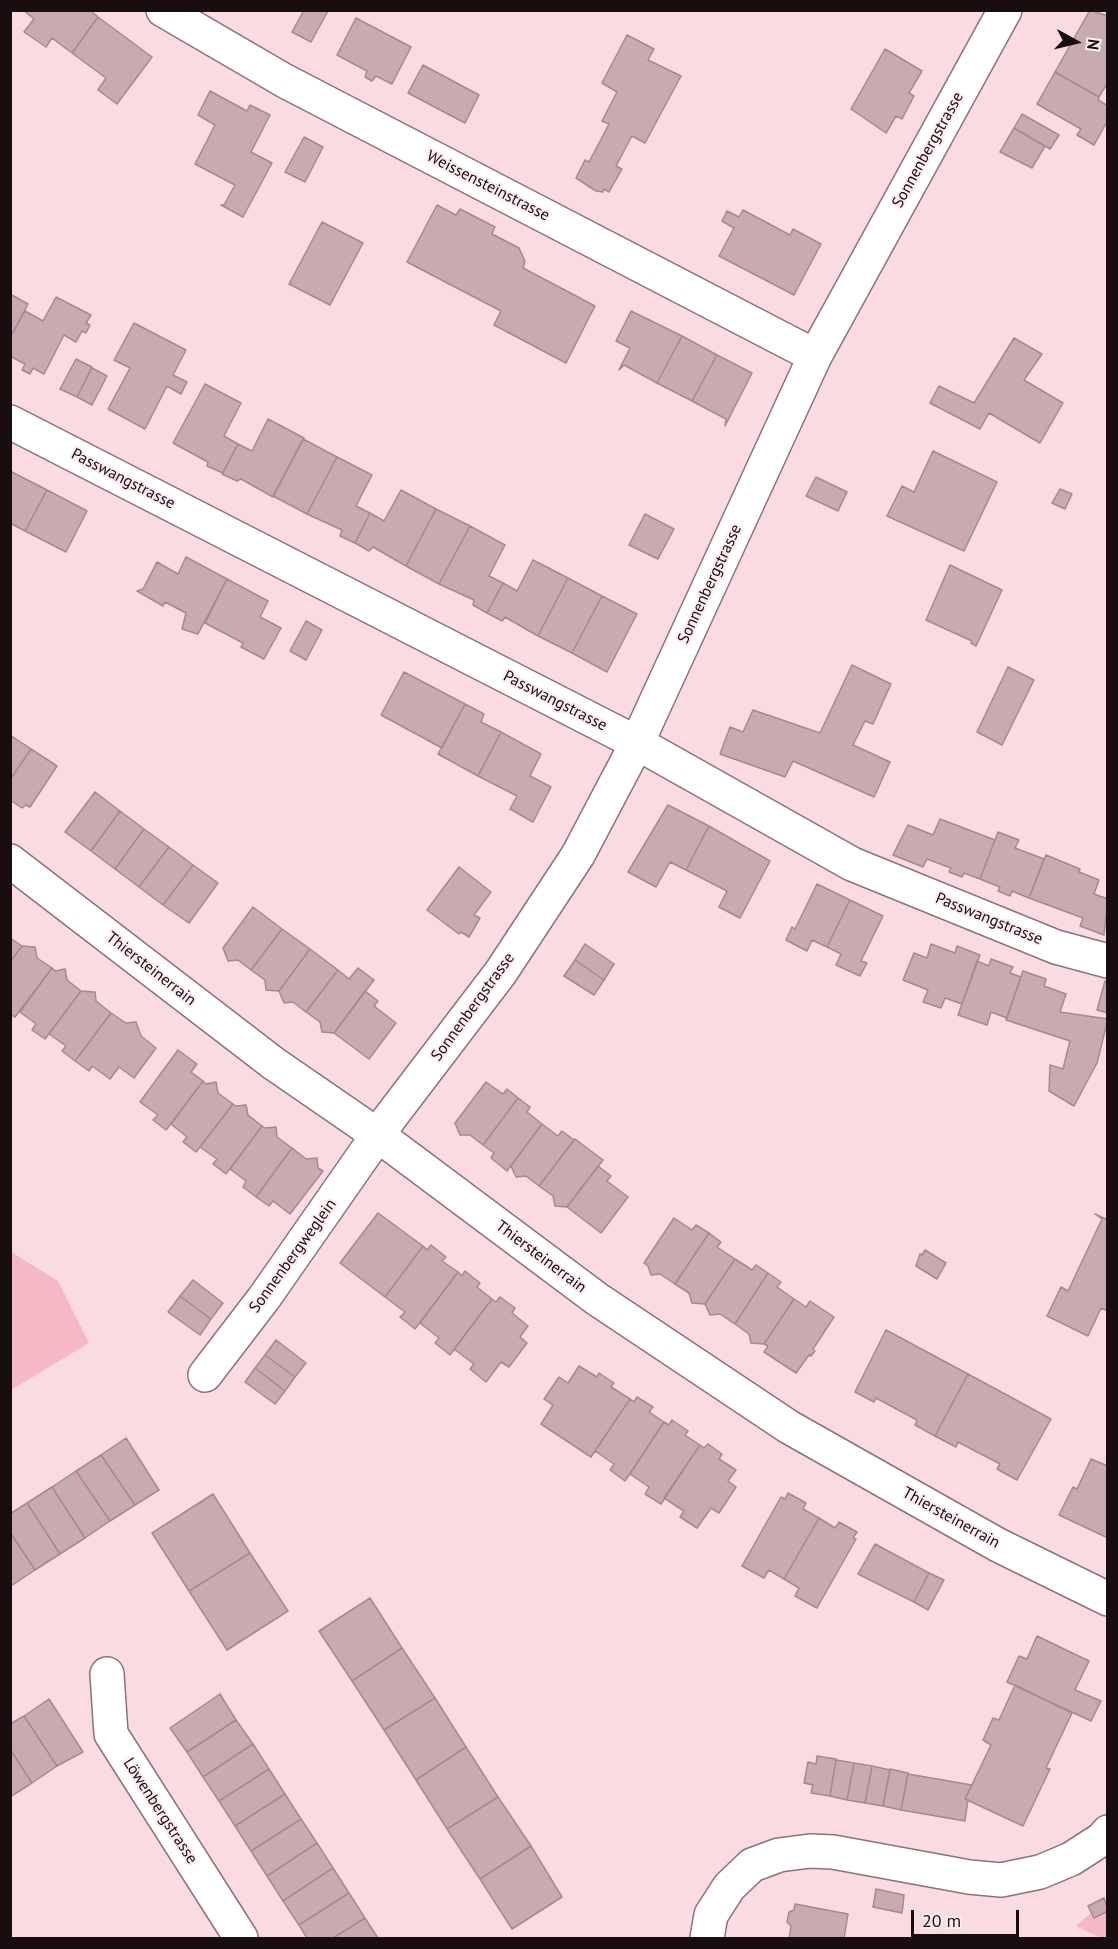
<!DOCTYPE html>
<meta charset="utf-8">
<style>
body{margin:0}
#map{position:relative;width:1118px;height:1949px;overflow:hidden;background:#f9dbe1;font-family:"PT Sans",sans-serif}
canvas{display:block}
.frame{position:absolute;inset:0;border:12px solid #180e10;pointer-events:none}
.north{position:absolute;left:1046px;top:12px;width:60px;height:60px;-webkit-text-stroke:4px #feecef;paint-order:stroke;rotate:98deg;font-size:16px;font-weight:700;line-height:24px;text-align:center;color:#180e10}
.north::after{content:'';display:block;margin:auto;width:21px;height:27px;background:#180e10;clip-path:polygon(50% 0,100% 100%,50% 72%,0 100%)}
.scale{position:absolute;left:911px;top:1910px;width:108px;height:27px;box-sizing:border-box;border:3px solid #180e10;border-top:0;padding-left:8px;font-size:18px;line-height:21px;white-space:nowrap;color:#180e10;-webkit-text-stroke:4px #feecef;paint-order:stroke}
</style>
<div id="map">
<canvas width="1118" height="1949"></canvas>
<div class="frame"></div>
<div class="north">N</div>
<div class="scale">20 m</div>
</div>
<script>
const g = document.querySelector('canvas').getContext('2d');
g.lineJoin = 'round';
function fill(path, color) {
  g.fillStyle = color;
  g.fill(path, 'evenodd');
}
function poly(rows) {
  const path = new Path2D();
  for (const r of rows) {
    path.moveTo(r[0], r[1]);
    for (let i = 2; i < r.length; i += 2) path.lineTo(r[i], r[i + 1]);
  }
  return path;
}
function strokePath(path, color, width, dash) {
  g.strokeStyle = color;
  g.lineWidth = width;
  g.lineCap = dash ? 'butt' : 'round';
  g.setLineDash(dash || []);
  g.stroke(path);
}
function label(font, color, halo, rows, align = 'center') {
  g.font = font + ' "PT Sans",sans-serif';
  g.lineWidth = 4.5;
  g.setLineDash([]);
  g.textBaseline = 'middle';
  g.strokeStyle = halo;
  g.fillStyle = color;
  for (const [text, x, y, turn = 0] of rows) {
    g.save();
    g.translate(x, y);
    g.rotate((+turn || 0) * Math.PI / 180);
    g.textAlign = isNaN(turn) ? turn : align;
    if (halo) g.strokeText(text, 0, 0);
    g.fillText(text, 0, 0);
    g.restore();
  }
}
const green = poly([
 [11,1252,58,1281,89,1343,11,1390],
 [1107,1899,1107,1938,1101,1938,1076,1926]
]);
const building = poly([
 [23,10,90,10,98,17,72,53,52,38,46,47,24,32,34,19,23,10],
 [304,10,328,11,311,42,292,32,304,10],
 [1090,10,1108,16,1108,82,1099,97,1055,72,1090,10],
 [98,17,152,57,117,104,98,90,106,78,72,53,98,17],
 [356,18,411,47,392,84,376,76,372,81,365,77,367,71,337,55,356,18],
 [627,35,654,49,648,60,681,76,645,143,632,136,616,166,622,169,609,192,604,189,603,192,596,191,576,178,585,160,589,162,609,124,602,121,617,92,602,83,627,35],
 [885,49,922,71,909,93,914,96,902,119,896,116,886,133,851,109,885,49],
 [423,65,479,95,465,123,408,93,423,65],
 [1055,72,1099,97,1098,100,1108,106,1108,120,1094,145,1077,135,1081,129,1037,104,1055,72],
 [210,91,247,111,250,105,270,115,251,152,272,163,243,217,221,205,224,205,235,185,195,164,215,125,198,115,210,91],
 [1022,114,1059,135,1050,149,1014,128,1022,114],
 [1014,128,1045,146,1032,168,1000,152,1014,128],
 [304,137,323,147,305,182,285,172,304,137],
 [437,205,456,215,460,209,495,227,492,234,519,248,525,261,523,268,595,306,566,363,494,325,501,311,407,262,437,205],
 [743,210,790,235,793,229,821,244,794,295,719,256,734,228,722,221,727,211,739,217,743,210],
 [322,222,363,243,330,305,289,284,322,222],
 [10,294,28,304,10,338,10,294],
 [56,297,91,315,86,323,90,325,86,333,82,331,76,342,64,335,44,374,33,368,30,374,22,370,25,364,10,356,10,338,25,311,43,321,56,297],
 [631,311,682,336,657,383,624,365,619,370,630,348,616,341,631,311],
 [134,323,186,350,173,375,187,382,181,394,167,386,145,429,108,409,130,368,114,360,134,323],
 [682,336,717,355,692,401,657,383,682,336],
 [1014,338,1042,354,1024,380,1063,403,1040,443,989,413,980,429,930,403,939,386,974,403,1014,338],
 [717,355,752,373,725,426,726,419,692,401,717,355],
 [76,359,92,367,77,397,60,389,76,359],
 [92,368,107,376,92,405,77,397,92,368],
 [205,384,241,403,224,436,238,444,223,473,207,466,208,462,173,443,205,384],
 [268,419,304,438,273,497,241,479,237,481,222,474,238,444,252,451,268,419],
 [303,439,337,457,307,514,273,496,303,439],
 [933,451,997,482,964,551,887,516,902,486,914,492,933,451],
 [337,457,372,475,356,506,370,513,355,543,340,536,342,530,307,514,337,457],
 [10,471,47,490,25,531,10,523,10,471],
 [816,477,847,492,838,511,806,496,816,477],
 [1060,489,1072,494,1065,509,1052,503,1060,489],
 [47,490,87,511,66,552,25,531,47,490],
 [401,490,436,509,406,566,373,547,369,551,355,543,370,513,384,521,401,490],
 [436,509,470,526,439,584,406,566,436,509],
 [645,514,674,529,658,559,629,545,645,514],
 [470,526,505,545,489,576,503,583,487,613,473,605,474,600,439,584,470,526],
 [186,557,227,579,198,634,182,629,186,613,165,602,163,606,137,591,143,589,157,562,178,574,186,557],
 [533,560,568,578,538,636,505,617,502,621,487,613,503,583,517,591,533,560],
 [950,565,1002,590,976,646,971,643,972,641,926,620,950,565],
 [568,578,602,596,572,653,538,636,568,578],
 [227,579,268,601,260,617,281,628,264,659,241,647,243,643,205,623,227,579],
 [602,596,637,614,607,672,572,653,602,596],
 [306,621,322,630,306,660,290,651,306,621],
 [852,665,891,684,873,724,865,721,853,745,890,762,874,797,793,761,785,777,720,754,730,727,743,732,753,710,820,733,852,665],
 [1008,667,1034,680,1002,745,977,732,1008,667],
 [404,672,465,704,442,748,381,715,404,672],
 [465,704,484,714,481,722,501,732,478,776,438,754,465,704],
 [501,732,541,754,530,776,551,787,533,822,510,809,517,796,478,776,501,732],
 [10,735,31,749,10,780,10,735],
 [31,749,57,766,30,807,26,805,22,808,10,800,10,780,31,749],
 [95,792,120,811,91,851,65,832,95,792],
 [668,805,709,826,686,870,670,862,656,887,628,872,668,805],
 [120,811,144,829,115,869,91,851,120,811],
 [940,819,995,840,980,879,964,873,962,877,949,872,951,868,927,859,923,867,893,855,908,825,933,835,940,819],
 [709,826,770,861,740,918,719,907,727,891,686,870,709,826],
 [144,829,169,847,139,887,115,869,144,829],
 [998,832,1019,840,1015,848,1044,859,1029,898,1012,891,1010,896,998,891,1000,887,980,879,998,832],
 [169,847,193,865,163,905,139,887,169,847],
 [1046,855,1080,869,1079,872,1099,880,1094,894,1108,899,1104,935,1080,926,1083,918,1029,898,1046,855],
 [193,865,218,883,189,923,163,905,193,865],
 [459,867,491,892,474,915,480,918,469,937,461,932,459,934,427,910,459,867],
 [817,884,850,900,827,947,812,940,807,951,786,940,792,927,795,929,817,884],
 [850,900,883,916,861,961,867,963,860,976,836,965,841,954,827,947,850,900],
 [253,907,282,929,251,970,238,960,228,961,223,948,253,907],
 [282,929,310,949,279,991,266,990,265,980,251,970,282,929],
 [10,938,22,946,10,962,10,938],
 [585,944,614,964,604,980,575,960,585,944],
 [931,944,955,953,957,946,980,955,962,1004,945,998,941,1008,923,1002,928,990,903,980,914,953,927,958,931,944],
 [22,946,35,947,37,958,52,968,15,1017,10,1014,10,962,22,946],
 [310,949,338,970,306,1012,293,1002,284,1003,279,991,310,949],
 [991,959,1013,967,1010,973,1021,977,1007,1018,991,1012,987,1025,958,1015,977,961,989,966,991,959],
 [575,960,604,980,594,995,564,976,575,960],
 [52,968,55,971,65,969,67,980,81,991,45,1039,32,1030,36,1024,20,1012,52,968],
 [358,968,374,980,334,1033,322,1032,320,1022,306,1012,338,970,349,979,358,968],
 [1023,971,1046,979,1044,986,1066,994,1060,1012,1108,1019,1097,1063,1074,1106,1049,1091,1050,1065,1063,1069,1070,1041,1006,1020,1023,971],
 [1105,981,1108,982,1108,1013,1097,1010,1105,981],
 [81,991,95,992,96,1001,111,1013,75,1061,62,1051,66,1046,49,1034,81,991],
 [365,991,378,1001,374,1006,396,1023,369,1059,334,1033,365,991],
 [111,1013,126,1023,136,1022,141,1036,156,1048,134,1078,119,1067,110,1079,92,1066,89,1071,75,1061,111,1013],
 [178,1050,197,1064,191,1072,203,1081,166,1130,153,1120,158,1115,140,1102,178,1050],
 [203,1081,206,1084,216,1082,218,1093,233,1104,196,1152,183,1142,187,1137,171,1124,203,1081],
 [486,1082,503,1094,507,1089,518,1098,483,1145,470,1135,460,1135,455,1123,486,1082],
 [518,1098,530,1107,527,1112,542,1124,507,1171,491,1158,494,1153,483,1145,518,1098],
 [233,1104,236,1106,246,1105,248,1115,262,1126,226,1174,213,1164,217,1159,200,1147,233,1104],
 [542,1124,558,1136,562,1131,574,1140,539,1186,526,1176,516,1177,511,1166,542,1124],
 [262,1126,265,1128,276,1127,277,1137,292,1148,256,1197,243,1187,246,1181,230,1169,262,1126],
 [575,1139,603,1160,567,1207,555,1206,553,1196,539,1186,575,1139],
 [292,1148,306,1159,317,1158,318,1168,323,1171,290,1214,273,1201,269,1206,256,1197,292,1148],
 [598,1166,611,1176,607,1181,628,1197,601,1233,567,1207,598,1166],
 [378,1213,423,1246,385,1297,340,1263,378,1213],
 [1095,1214,1108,1220,1108,1311,1101,1308,1088,1336,1047,1316,1061,1287,1068,1291,1102,1219,1095,1214],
 [674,1218,692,1230,696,1225,709,1233,675,1284,660,1274,651,1275,648,1266,644,1263,674,1218],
 [709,1233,721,1242,717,1247,735,1259,705,1304,692,1303,689,1293,675,1284,709,1233],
 [431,1245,446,1257,442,1261,458,1272,415,1329,400,1317,405,1312,385,1297,423,1246,427,1250,431,1245],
 [925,1250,946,1263,937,1279,916,1266,920,1254,922,1255,925,1250],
 [735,1259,752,1270,756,1265,768,1273,735,1324,720,1314,710,1315,705,1304,735,1259],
 [465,1271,480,1283,477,1287,492,1299,450,1355,435,1343,439,1338,420,1323,458,1272,462,1276,465,1271],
 [768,1273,781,1282,777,1287,794,1299,764,1344,751,1343,749,1334,735,1324,768,1273],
 [193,1280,223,1303,211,1319,180,1296,193,1280],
 [180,1296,211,1319,200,1335,168,1312,180,1296],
 [500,1297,515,1308,512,1313,528,1326,520,1337,527,1343,509,1367,501,1362,486,1382,470,1369,474,1364,454,1349,492,1299,496,1302,500,1297],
 [794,1299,806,1307,810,1301,834,1317,813,1349,815,1351,811,1356,809,1355,796,1373,764,1352,768,1346,764,1344,794,1299],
 [886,1330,968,1374,935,1436,915,1425,917,1420,876,1398,874,1402,855,1392,886,1330],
 [276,1340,306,1363,295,1377,265,1355,276,1340],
 [265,1355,295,1377,285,1391,255,1368,265,1355],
 [579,1366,597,1377,599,1373,614,1383,611,1387,630,1399,591,1457,541,1424,553,1405,544,1399,559,1377,568,1383,579,1366],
 [255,1368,285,1391,275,1404,245,1382,255,1368],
 [968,1374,1051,1419,1017,1480,997,1469,1000,1464,958,1442,956,1447,935,1436,968,1374],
 [637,1397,653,1407,649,1412,664,1422,625,1481,610,1470,614,1464,595,1451,630,1399,634,1402,637,1397],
 [672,1420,688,1431,685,1435,700,1445,661,1504,645,1494,649,1487,630,1474,664,1422,669,1425,672,1420],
 [126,1438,159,1490,135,1505,101,1455,126,1438],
 [708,1444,722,1454,719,1459,736,1470,728,1481,736,1487,719,1513,711,1508,697,1528,680,1517,684,1511,664,1498,700,1445,704,1448,708,1444],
 [101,1455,135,1505,110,1521,76,1471,101,1455],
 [1091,1459,1108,1466,1108,1538,1059,1515,1073,1487,1077,1489,1091,1459],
 [76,1471,110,1521,85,1538,52,1487,76,1471],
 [52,1487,85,1538,60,1554,27,1503,52,1487],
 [788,1493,806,1503,803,1509,819,1518,784,1579,769,1570,764,1578,742,1566,781,1497,785,1499,788,1493],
 [213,1494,250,1553,189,1591,152,1533,213,1494],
 [27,1503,60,1554,35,1570,10,1532,10,1514,27,1503],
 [819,1518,835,1528,839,1522,857,1532,853,1538,856,1539,817,1608,795,1596,799,1588,784,1579,819,1518],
 [10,1532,35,1570,11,1586,10,1585,10,1532],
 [875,1544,929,1573,914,1602,858,1574,875,1544],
 [250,1553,288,1611,227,1650,189,1591,250,1553],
 [929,1573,944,1580,928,1610,914,1602,929,1573],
 [370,1598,402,1648,352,1681,319,1631,370,1598],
 [1037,1636,1089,1661,1075,1690,1101,1701,1091,1721,1007,1682,1019,1656,1027,1659,1037,1636],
 [402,1648,435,1698,384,1730,352,1681,402,1648],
 [1015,1685,1072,1713,1046,1768,1050,1769,1023,1826,965,1799,991,1745,983,1740,993,1718,999,1720,1015,1685],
 [220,1694,236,1720,187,1752,170,1728,220,1694],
 [435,1698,466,1747,416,1780,384,1730,435,1698],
 [49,1699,83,1752,57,1766,24,1716,49,1699],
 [24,1716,57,1766,32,1783,10,1749,10,1724,24,1716],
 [236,1720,253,1744,203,1777,187,1752,236,1720],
 [253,1744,269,1769,219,1801,203,1777,253,1744],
 [466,1747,498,1797,447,1829,416,1780,466,1747],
 [10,1749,32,1783,10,1797,10,1749],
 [817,1756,836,1759,830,1796,811,1793,813,1785,804,1783,808,1762,816,1764,817,1756],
 [836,1760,854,1763,847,1800,830,1796,836,1760],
 [854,1763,872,1766,865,1803,847,1800,854,1763],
 [872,1766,890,1770,883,1806,865,1803,872,1766],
 [269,1769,285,1794,235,1826,219,1801,269,1769],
 [890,1769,908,1773,901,1810,883,1806,890,1769],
 [908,1774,972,1785,965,1799,968,1800,965,1821,901,1810,908,1774],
 [285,1794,301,1819,251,1851,235,1826,285,1794],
 [498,1797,531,1846,480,1879,447,1829,498,1797],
 [301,1819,317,1843,267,1876,251,1851,301,1819],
 [317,1843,333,1868,283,1901,267,1876,317,1843],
 [531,1846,562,1897,512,1929,480,1879,531,1846],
 [333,1868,349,1893,299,1925,283,1901,333,1868],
 [876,1889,904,1895,902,1913,873,1907,876,1889],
 [349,1893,365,1918,333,1938,307,1938,299,1925,349,1893],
 [1104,1898,1108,1911,1094,1918,1088,1906,1104,1898],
 [795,1904,848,1914,844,1938,789,1938,791,1926,787,1922,789,1912,794,1910,795,1904],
 [365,1918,378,1938,333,1938,365,1918]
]);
const street = poly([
 [163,10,285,81,815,356],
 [10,422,637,743,852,864,1056,947,1108,961],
 [10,861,273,1063,379,1136,597,1299,789,1427,998,1545,1108,1599],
 [205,1375,264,1298,389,1119,501,972,578,855,637,743,815,356,1005,10],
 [107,1674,111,1734,241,1938],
 [707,1938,711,1915,729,1887,752,1865,779,1855,810,1851,833,1852,969,1877,1001,1880,1040,1872,1071,1859,1102,1839,1108,1832]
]);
const streetNames = [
 ["Sonnenbergstrasse",928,150,-61],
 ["Weissensteinstrasse",488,186,27],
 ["Passwangstrasse",123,479,27],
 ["Sonnenbergstrasse",710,584,-65],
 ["Passwangstrasse",555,701,27],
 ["Passwangstrasse",989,919,22],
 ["Thiersteinerrain",151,969,38],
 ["Sonnenbergstrasse",473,1007,-54],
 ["Sonnenbergweglein",293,1256,-54],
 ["Thiersteinerrain",541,1257,37],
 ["Thiersteinerrain",951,1518,29],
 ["Löwenbergstrasse",160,1811,57]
];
fill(green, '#f5b8c5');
fill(building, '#c7abb0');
strokePath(building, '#a5898f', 1.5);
strokePath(street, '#8d7278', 36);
strokePath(street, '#fff', 33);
label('16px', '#180e10', '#feecef', streetNames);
</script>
